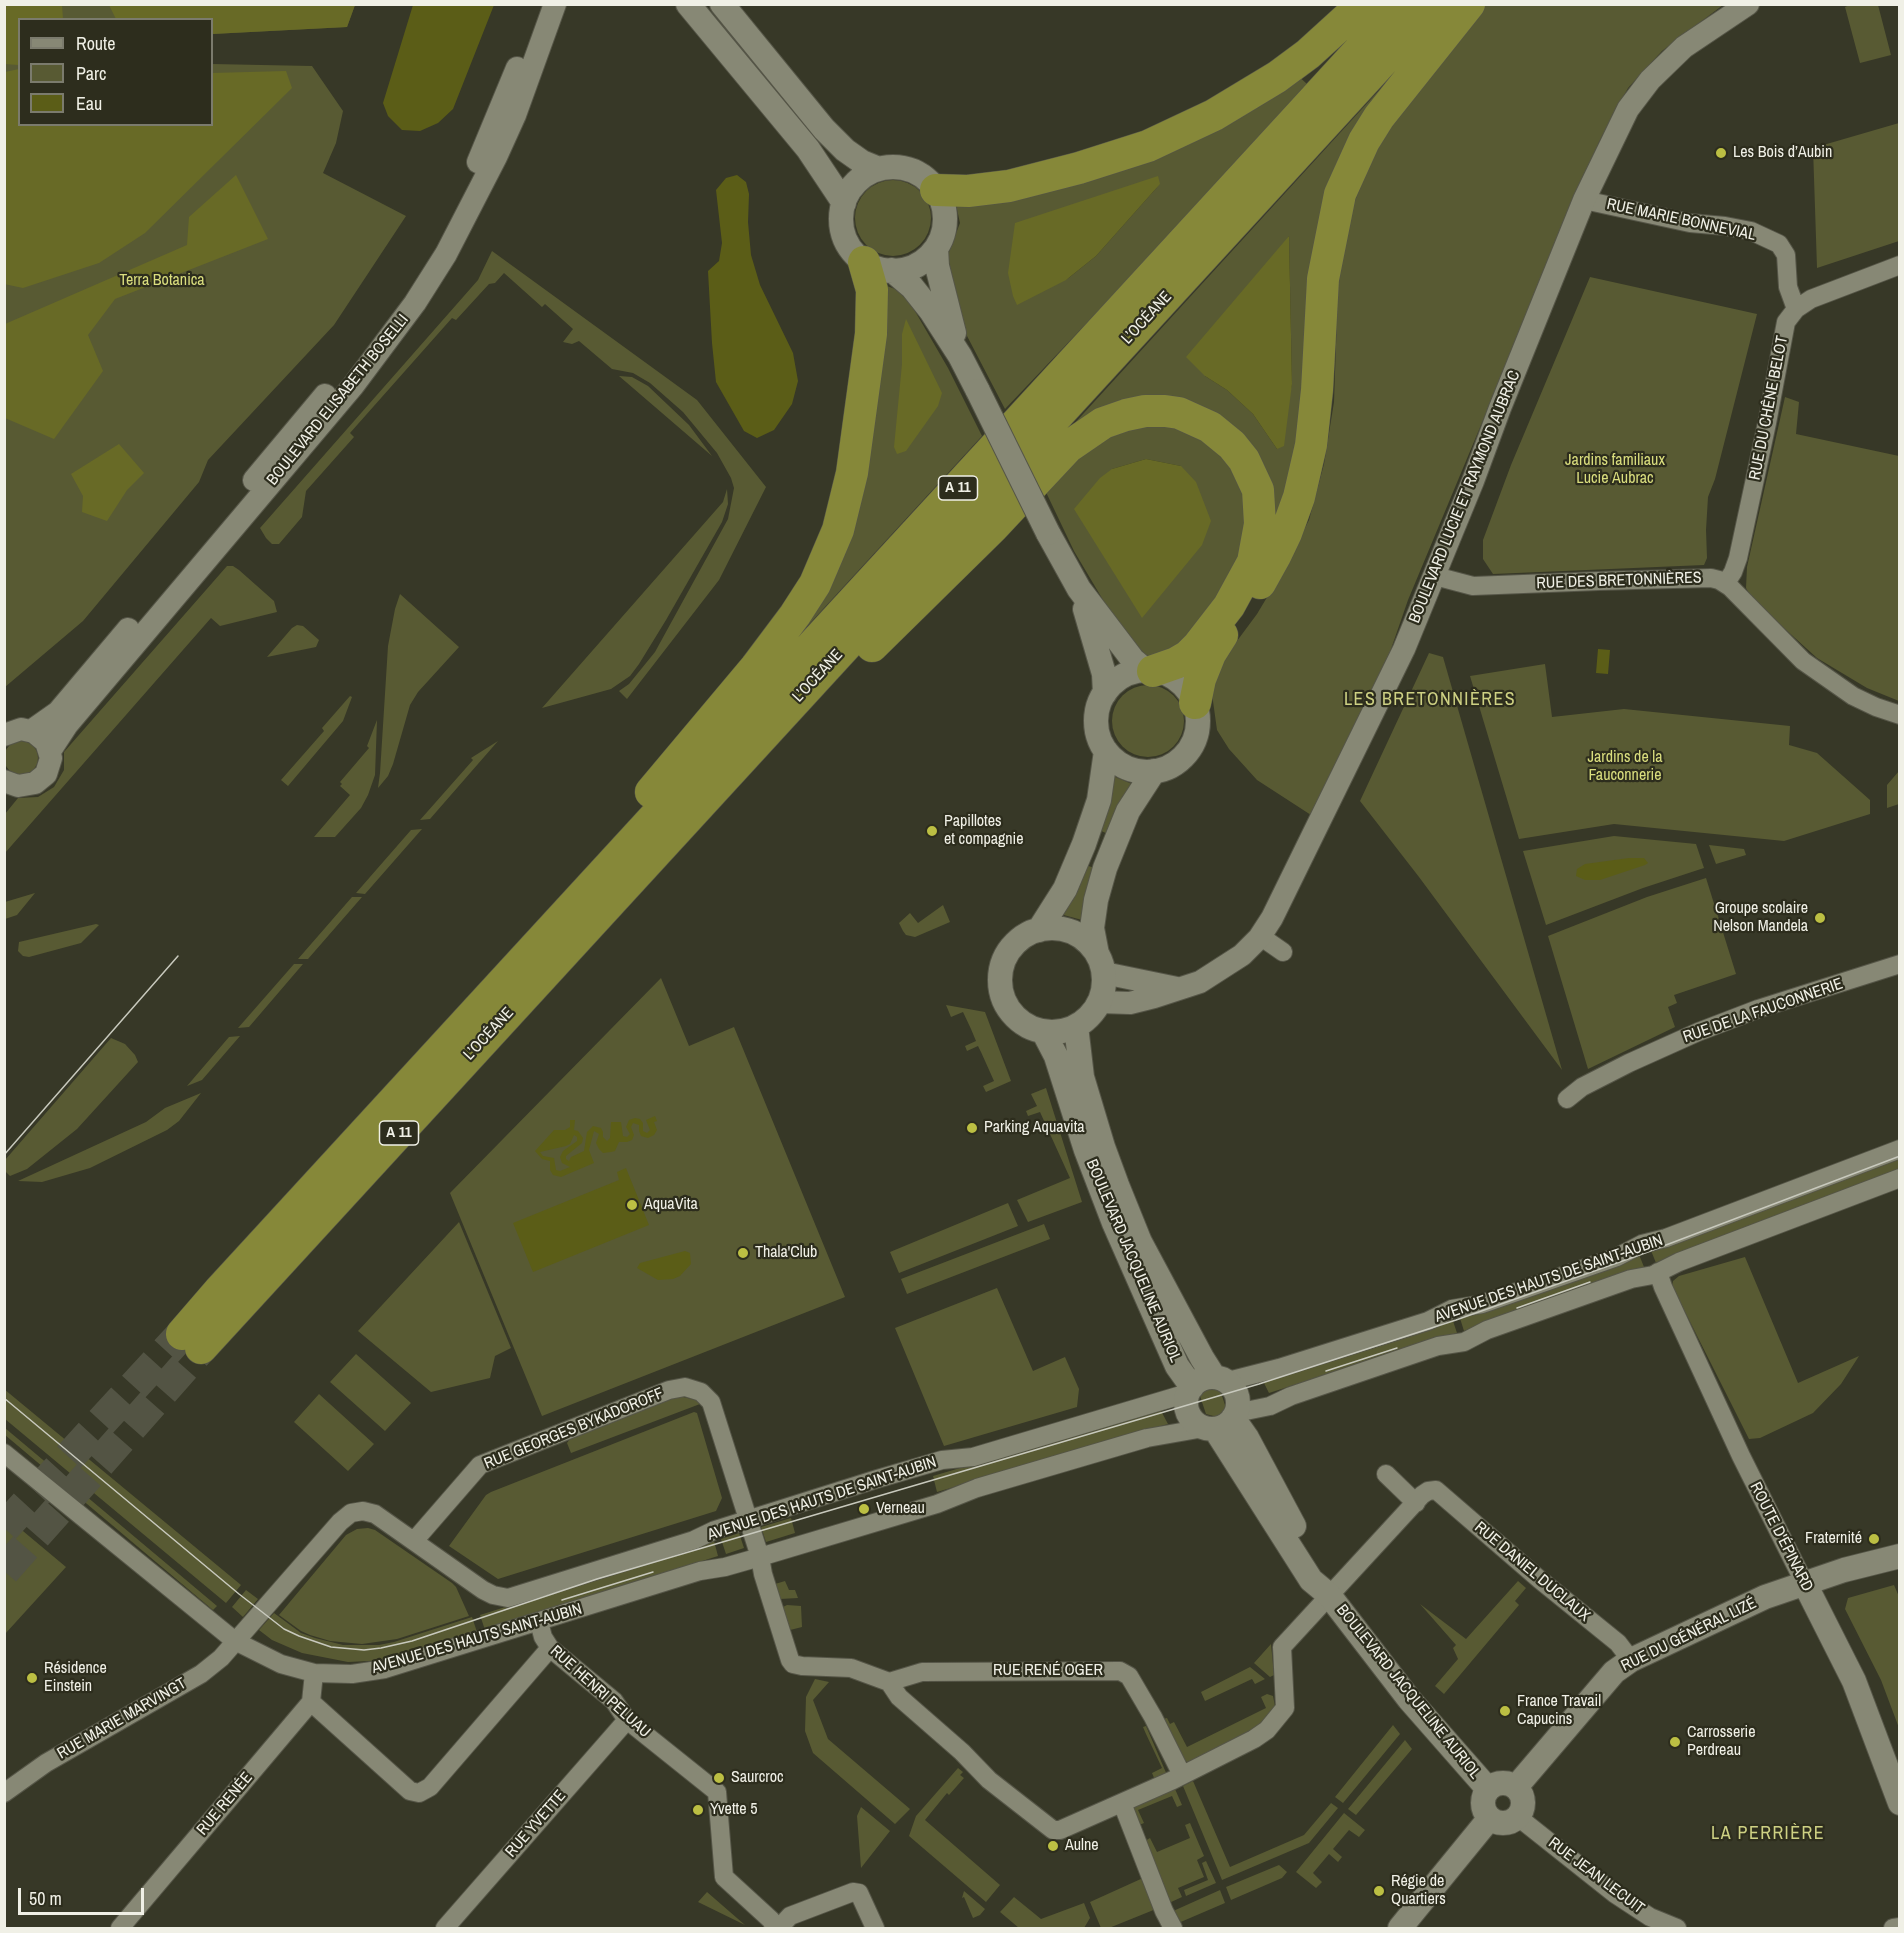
<!DOCTYPE html>
<meta charset="utf-8">
<style>
body{margin:0}
#map{position:relative;width:1904px;height:1933px;overflow:hidden;background:#373827;font-family:"Archivo Narrow",sans-serif}
canvas{display:block}
.frame{position:absolute;inset:0;border:6px solid #f0f0e6;pointer-events:none}
.legend{position:absolute;left:18px;top:18px;width:195px;height:108px;box-sizing:border-box;background:#2d2d1d;border:2px solid #7b7b6d;margin:0;padding:8px 10px;list-style:none;font-size:18px;color:#f0f0e6}
.legend li{display:flex;align-items:center;gap:12px;height:30px}
.legend b{width:30px;border:2px solid #7b7b6d}
.scale{position:absolute;left:18px;top:1888px;width:126px;height:27px;box-sizing:border-box;border:3px solid #f0f0e6;border-top:0;padding-left:8px;font-size:18px;line-height:21px;white-space:nowrap;color:#f0f0e6;-webkit-text-stroke:4px #2d2d1d;paint-order:stroke}
</style>
<div id="map">
<canvas width="1904" height="1933"></canvas>
<div class="frame"></div>
<ul class="legend">
<li><b style="height:8px;background:#878875"></b>Route</li>
<li><b style="height:16px;background:#585a33"></b>Parc</li>
<li><b style="height:16px;background:#5b5d17"></b>Eau</li>
</ul>
<div class="scale">50 m</div>
</div>
<script>
const g = document.querySelector('canvas').getContext('2d');
g.lineJoin = 'round';
function fill(path, color) {
  g.fillStyle = color;
  g.fill(path, 'evenodd');
}
function poly(rows) {
  const path = new Path2D();
  for (const r of rows) {
    if (r.length === 3) {
      path.moveTo(r[0] + r[2], r[1]);
      path.arc(r[0], r[1], r[2], 0, 2 * Math.PI);
      continue;
    }
    path.moveTo(r[0], r[1]);
    for (let i = 2; i < r.length; i += 2) path.lineTo(r[i], r[i + 1]);
  }
  return path;
}
function strokePath(path, color, width, dash) {
  g.strokeStyle = color;
  g.lineWidth = width;
  g.lineCap = dash ? 'butt' : 'round';
  g.setLineDash(dash || []);
  g.stroke(path);
}
function label(font, color, halo, rows, align = 'center') {
  g.font = font + ' "Archivo Narrow",sans-serif';
  g.lineWidth = 4.5;
  g.setLineDash([]);
  g.textBaseline = 'middle';
  g.strokeStyle = halo;
  g.fillStyle = color;
  for (const [text, x, y, turn = 0] of rows) {
    g.save();
    g.translate(x, y);
    g.rotate((+turn || 0) * Math.PI / 180);
    g.textAlign = isNaN(turn) ? turn : align;
    if (halo) g.strokeText(text, 0, 0);
    g.fillText(text, 0, 0);
    g.restore();
  }
}
const green = poly([
 [1852,4,1878,5,1891,55,1860,63,1845,7],
 [5,5,355,5,347,27,212,34,212,20,20,20,20,124,212,124,212,64,312,66,343,111,336,143,323,173,406,216,334,325,208,460,199,482,83,621,5,687],
 [1483,5,1723,5,1662,51,1628,88,1599,142,1408,600,1382,675,1311,815,1257,780,1229,749,1217,730,1212,694,1214,672,1257,614,1284,569,1309,520,1324,464,1334,402,1339,257,1354,203,1377,147,1405,103],
 [1434,30,1354,143,1306,444,1266,540,1219,424,1073,425],
 [1289,236,1292,384,1277,449,1253,414,1227,390,1205,376],
 [1295,73,1307,84,1104,305,1005,409,966,334,944,265,960,223,955,200,981,199],
 [1160,184,1096,256,1066,280],
 [1899,123,1899,241,1817,268,1813,148],
 [893,218,38],
 [492,251,697,400,766,487,719,580,627,699,619,691,629,684,655,652,728,519,734,488,731,478,717,453,683,412,650,383,633,373,612,369,579,341,572,344,563,342,573,329,545,304,542,307,504,273,495,283,489,284,456,320,452,318,350,433,354,437,306,491,302,517,279,544,272,544,266,538,260,528,478,280],
 [1590,277,1757,314,1715,479,1708,497,1706,530,1707,558,1704,565,1493,574,1483,559,1483,540,1511,465],
 [887,286,895,289,906,297,912,306,948,368,982,436,746,693,812,602],
 [619,376,632,377,648,386,689,425,712,456],
 [1785,397,1799,402,1796,434,1899,456,1899,701,1867,688,1817,658,1753,600,1746,588,1747,567],
 [1148,423,1176,425,1199,434,1224,455,1245,498,1248,534,1237,567,1180,652,1157,657,1143,655,1125,637,1074,551,1044,488,1094,442],
 [1146,459,1181,466,1112,469],
 [727,489,728,504,722,522,666,620,639,664,630,676,611,689,542,708,723,502],
 [227,566,233,566,239,570,274,601,277,612,220,626,211,618,5,853,5,814,18,798,38,797,54,787,64,770,64,752],
 [400,594,459,647,418,692,410,705,393,764,388,776,378,788,380,773,388,646,395,609],
 [297,625,303,626,319,640,316,647,267,657,292,628],
 [1429,653,1443,657,1562,1070,1419,877,1360,801],
 [1545,664,1552,717,1624,709,1790,726,1789,745,1817,753,1870,800,1870,814,1784,841,1614,824,1519,839,1470,676],
 [1148,721,36],
 [350,696,352,697,343,721,288,786,281,780,324,731,322,728],
 [377,720,375,775,368,795,361,808,335,837,314,837,350,795,340,786,342,784,340,782,369,748,367,746],
 [498,741,430,819,420,820,473,760,471,758],
 [21,758,17],
 [1899,771,1899,804,1887,808,1887,785],
 [1113,776,1132,784,1108,834,1099,830],
 [422,829,365,894,356,893,411,830],
 [1614,836,1696,844,1704,868,1643,888,1546,925,1523,851],
 [1709,845,1744,849,1746,855,1716,864],
 [1085,865,1095,868,1082,920,1060,914],
 [1706,878,1736,974,1674,995,1677,1003,1668,1007,1675,1027,1588,1069,1548,936,1647,897],
 [35,893,17,915,5,919,5,902],
 [352,897,362,897,308,959,298,959],
 [943,905,950,922,915,937,906,935,903,931,899,923,910,913,918,923],
 [96,924,99,925,81,943,29,957,23,956,18,951,19,942],
 [294,964,303,964,249,1027,238,1028],
 [661,978,689,1046,734,1027,845,1297,542,1416,450,1193],
 [946,1005,985,1012,1011,1081,986,1092,983,1086,994,1081,981,1052,978,1046,967,1051,965,1046,976,1041,971,1029,963,1012,951,1017],
 [240,1036,202,1080,187,1086,229,1037],
 [111,1038,125,1044,135,1055,138,1062,77,1129,27,1169,10,1176,5,1171,5,1160],
 [1046,1088,1082,1202,1028,1222,1017,1200,1070,1178,1040,1112,1028,1116,1026,1111,1037,1106,1031,1094],
 [201,1093,179,1121,167,1130,90,1168,42,1182,18,1181,146,1122,165,1108],
 [1899,1152,1899,1170,1656,1263,1650,1248],
 [1008,1203,1018,1226,899,1273,890,1252],
 [459,1222,511,1348,495,1356,490,1378,431,1392,358,1331],
 [1044,1224,1050,1239,907,1294,901,1279],
 [1638,1252,1644,1267,1464,1331,1459,1315],
 [1745,1257,1798,1383,1859,1356,1841,1384,1813,1413,1760,1438,1749,1439,1672,1286,1673,1281,1679,1276],
 [997,1288,1033,1371,1065,1357,1079,1389,1077,1407,944,1446,895,1328],
 [1452,1318,1457,1333,1269,1393,1262,1379],
 [356,1354,411,1403,385,1431,330,1382],
 [1209,1387,1220,1390,1226,1408,1225,1412,1217,1417,1206,1414,1200,1396],
 [4,1389,241,1585,226,1603,5,1419],
 [319,1394,374,1444,348,1471,294,1422],
 [679,1396,696,1400,700,1404,571,1453,567,1443,572,1436],
 [1160,1409,1168,1424,937,1492,933,1476],
 [694,1412,697,1413,722,1498,716,1511,498,1579,449,1546,486,1495,491,1492],
 [5,1428,217,1606,213,1610,5,1435],
 [5,1516,66,1567,5,1634,4,1634],
 [791,1518,795,1533,766,1542,761,1527],
 [368,1528,375,1530,452,1583,456,1587,469,1616,397,1639,362,1644,330,1641,310,1635,301,1631,279,1615,346,1535,357,1529],
 [739,1533,744,1548,726,1554,721,1539],
 [714,1541,718,1556,485,1630,480,1615],
 [785,1581,789,1590,795,1590,798,1598,780,1599,775,1584],
 [1518,1581,1526,1588,1515,1601,1519,1605,1444,1694,1435,1686,1458,1659,1453,1648,1456,1645,1420,1604,1466,1639],
 [1894,1585,1900,1599,1899,1728,1881,1680,1845,1609,1848,1598],
 [246,1590,258,1599,243,1617,232,1607],
 [787,1605,801,1606,802,1627,790,1630,783,1607],
 [274,1613,301,1633,315,1638,343,1645,379,1645,394,1642,472,1617,477,1632,389,1660,348,1662,302,1653,272,1640,259,1630],
 [1271,1644,1274,1675,1270,1677,1254,1663],
 [1250,1667,1265,1679,1255,1684,1252,1679,1205,1701,1201,1692],
 [815,1679,829,1682,813,1700,828,1739,910,1809,895,1824,813,1753,805,1731,806,1697],
 [1267,1694,1273,1696,1275,1706,1260,1726,1190,1764,1182,1759,1163,1719,1167,1718,1170,1724,1174,1722,1187,1747,1266,1708,1261,1697],
 [1393,1725,1400,1734,1343,1803,1335,1797],
 [1146,1726,1167,1775,1155,1780,1152,1773,1162,1768,1146,1734,1143,1727],
 [1405,1740,1412,1749,1356,1815,1348,1809],
 [958,1768,963,1772,960,1775,964,1778,949,1795,947,1793,925,1820,1000,1885,986,1902,909,1836,916,1816],
 [1193,1781,1230,1867,1304,1835,1331,1803,1338,1808,1309,1843,1222,1880,1183,1786],
 [1175,1789,1182,1805,1177,1807,1172,1796,1138,1810,1144,1823,1137,1826,1131,1810,1134,1807],
 [861,1807,890,1831,861,1868,857,1816],
 [1344,1813,1365,1830,1359,1837,1349,1830,1333,1849,1342,1857,1338,1862,1329,1854,1313,1873,1322,1882,1316,1888,1296,1872],
 [1190,1823,1204,1856,1197,1860,1204,1877,1178,1888,1182,1897,1169,1903,1145,1841,1150,1838,1157,1852,1190,1838,1185,1825],
 [1206,1861,1216,1883,1186,1896,1184,1890,1208,1880,1202,1863],
 [1279,1865,1287,1872,1282,1878,1231,1900,1226,1887],
 [1143,1878,1156,1909,1109,1928,1101,1928,1090,1902],
 [1220,1890,1225,1903,1176,1924,1171,1912],
 [964,1891,985,1909,980,1915,973,1918,964,1897,962,1898],
 [707,1892,745,1925,698,1902],
 [1014,1897,1041,1919,1084,1903,1090,1918,1084,1928,1019,1928,1000,1912]
]);
const forest = poly([
 [5,4,62,5,63,19,20,20,20,65,18,65,5,64],
 [109,5,109,4,355,5,347,27,212,34,212,20,116,19],
 [19,69,20,124,212,124,212,73,286,71,292,88,145,233,99,263,23,288,4,284,5,72],
 [236,175,268,239,115,299,88,335,103,371,54,439,5,418,5,324,187,245,189,217],
 [1158,176,1160,184,1096,256,1066,280,1017,305,1013,296,1008,273,1015,223],
 [1289,236,1292,384,1284,446,1277,449,1253,414,1227,390,1205,376,1186,357],
 [906,319,942,393,938,406,906,451,897,454,894,447,902,364,902,334],
 [119,444,144,473,127,490,107,521,82,512,83,496,71,474],
 [1146,459,1181,466,1196,482,1211,521,1202,545,1142,618,1074,509,1100,478,1112,469]
]);
const water = poly([
 [413,5,494,5,453,109,438,123,420,131,402,130,388,116,383,103],
 [737,175,746,182,749,194,748,222,751,255,760,285,793,353,798,381,792,404,774,430,757,438,744,431,716,382,712,343,708,271,719,261,722,243,716,190,726,178],
 [1598,649,1610,650,1608,674,1596,673],
 [1629,858,1644,858,1648,863,1645,865,1600,880,1585,880,1576,876,1577,869,1585,864],
 [655,1116,657,1121,654,1122,657,1130,654,1135,648,1138,641,1136,639,1131,639,1125,633,1123,631,1127,634,1135,632,1140,627,1142,619,1142,615,1151,611,1152,603,1153,599,1149,596,1143,599,1134,594,1131,589,1150,594,1163,561,1177,553,1175,550,1170,550,1161,542,1159,535,1151,554,1130,565,1130,570,1127,570,1120,575,1120,574,1130,578,1131,583,1138,582,1143,566,1156,566,1159,569,1161,571,1157,584,1151,587,1132,593,1126,601,1128,603,1132,603,1137,607,1141,610,1138,611,1122,621,1122,623,1136,627,1137,630,1134,626,1127,629,1120,635,1118,640,1119,643,1123,643,1131,647,1133,650,1130,646,1120],
 [574,1135,577,1137,577,1141,563,1151,560,1157,562,1163,570,1167,560,1171,556,1170,554,1158,543,1156,540,1152,566,1146,570,1144],
 [626,1168,649,1225,533,1272,513,1223,619,1180,617,1172],
 [685,1251,690,1253,691,1264,680,1276,673,1279,658,1280,637,1268,640,1263]
]);
const motorwayTunnel = poly([
 [4,1528,182,1334],
 [4,1571,201,1348]
]);
const minor = poly([
 [1584,200,1690,223,1725,226,1751,231,1779,244,1786,255,1788,287,1796,309],
 [1435,576,1473,586,1599,581,1711,578,1719,580,1730,587,1803,661,1853,696,1876,707,1900,715],
 [1726,583,1733,572,1738,558,1767,423,1786,322,1796,309,1811,299,1900,265],
 [1260,936,1283,952],
 [1567,1099,1582,1087,1629,1063,1698,1032,1758,1009,1900,964],
 [1658,1272,1663,1287,1741,1456,1804,1582],
 [1228,1381,1279,1368,1428,1321,1452,1309,1482,1304,1617,1257,1642,1244,1666,1238,1900,1149],
 [1236,1413,1270,1406,1291,1396,1438,1346,1464,1342,1487,1330,1631,1279,1653,1275,1679,1262,1900,1178],
 [4,1453,235,1641,281,1664,314,1673,352,1674,385,1669,700,1571,725,1567,760,1557,937,1504,977,1488,1147,1438,1204,1428],
 [1386,1474,1416,1503],
 [414,1541,480,1465,669,1390,685,1387,701,1392,711,1402,760,1557,763,1574,790,1660,793,1664,802,1666,851,1668,889,1682,899,1697,962,1752,989,1780,1053,1830,1060,1830,1173,1780,1254,1739,1267,1730,1285,1708,1282,1647,1422,1495,1428,1491,1436,1490,1539,1579,1618,1643,1631,1660],
 [539,1622,543,1637,550,1648,614,1701,627,1720,717,1792,724,1877,771,1920,775,1928],
 [889,1682,922,1672,1120,1671,1129,1676,1153,1717,1182,1775],
 [311,1702,410,1791,419,1793,430,1787,550,1648],
 [4,1793,46,1763,201,1674,221,1658,340,1522,351,1513,363,1511,375,1514,483,1590,493,1595,508,1598,694,1540,715,1530,877,1479,942,1460,973,1457,1188,1393],
 [1122,1803,1164,1911,1173,1928],
 [1518,1817,1615,1894,1650,1917,1677,1928],
 [120,1928,311,1702,314,1673],
 [445,1928,627,1720],
 [779,1928,790,1916,853,1892,859,1893,875,1928],
 [1893,1928,1900,1927]
]);
const tertiary = poly([
 [478,162,517,68],
 [254,480,325,395],
 [31,731,58,712,128,629],
 [4,735,21,729,34,732,46,742,51,758,46,774,35,783,18,786,4,781],
 [50,751,67,725,353,386,415,303,446,254,496,157,515,115,555,4],
 [1104,973,1177,988],
 [1099,1002,1130,1003,1154,997,1200,982,1242,955,1259,938,1272,918,1404,649,1473,481,1500,408,1584,200,1628,109,1650,80,1684,47,1748,4]
]);
const secondary = poly([
 [688,4,808,149,844,203],
 [722,4,824,129,845,150,862,162,879,169],
 [893,219,52],
 [936,248,937,266,954,333],
 [892,270,912,287,931,311,960,356,978,391],
 [1048,533,1079,589,1133,660,1145,670],
 [1085,609,1104,674,1105,693],
 [1147,721,51],
 [1052,980,52],
 [1039,930,1065,889,1084,844,1099,800,1106,751],
 [1097,954,1092,928,1096,900,1105,868,1128,811,1154,771],
 [1076,1026,1082,1077,1103,1147,1117,1185,1140,1242,1202,1358,1214,1377],
 [1043,1031,1056,1056,1086,1150,1114,1223,1177,1366,1192,1387],
 [1212,1403,26],
 [1233,1418,1247,1438,1294,1526],
 [1215,1429,1311,1580,1329,1595,1409,1699,1488,1789],
 [1804,1582,1854,1681,1900,1803],
 [1503,1803,20],
 [1516,1787,1614,1672,1631,1660,1765,1597,1844,1570,1900,1556],
 [1400,1928,1489,1819]
]);
const motorway = poly([
 [936,190,968,191,1009,186,1079,168,1148,146,1214,115,1277,77,1308,54,1363,4],
 [1260,583,1275,556,1286,533,1299,497,1311,445,1317,390,1323,279,1340,194,1364,141,1379,117,1469,4],
 [872,646,993,527,1068,447,1103,423,1126,415,1145,411,1165,411,1179,413,1210,427,1232,445,1244,460,1258,490,1260,524,1253,562,1229,606,1198,646,1188,656,1176,663,1153,671],
 [1195,703,1200,679,1210,654,1222,635],
 [651,792,756,667,795,615,815,584,838,530,852,473,871,334,872,290,864,262],
 [182,1334,220,1290,1402,4],
 [201,1348,1435,4]
]);
const tram = poly([
 [4,1155,178,956],
 [1517,1308,1590,1282],
 [1326,1371,1397,1348],
 [4,1398,239,1594,284,1629,299,1636,331,1647,364,1650,381,1648,412,1641,597,1579,1259,1384,1456,1320,1645,1253,1900,1156],
 [562,1600,653,1572]
]);
const secondaryBridge = poly([
 [978,391,1048,533]
]);
const markers = [
 [1721,153,6,"#bcbf43"],
 [932,831,6,"#bcbf43"],
 [1820,918,6,"#bcbf43"],
 [972,1128,6,"#bcbf43"],
 [632,1205,6,"#bcbf43"],
 [743,1253,6,"#bcbf43"],
 [864,1509,6,"#bcbf43"],
 [1874,1539,6,"#bcbf43"],
 [32,1678,6,"#bcbf43"],
 [1505,1711,6,"#bcbf43"],
 [1675,1742,6,"#bcbf43"],
 [719,1778,6,"#bcbf43"],
 [698,1810,6,"#bcbf43"],
 [1053,1846,6,"#bcbf43"],
 [1379,1891,6,"#bcbf43"]
];
const shields = [
 [958,488,39],
 [399,1133,39]
];
const shieldNames = [
 ["A 11",958,488],
 ["A 11",399,1133]
];
const poiNames = [
 ["Les Bois d’Aubin",1733,153],
 ["Papillotes",944,822],
 ["et compagnie",944,840],
 ["Groupe scolaire",1808,909,"right"],
 ["Nelson Mandela",1808,927,"right"],
 ["Parking Aquavita",984,1128],
 ["AquaVita",644,1205],
 ["Thala'Club",755,1253],
 ["Verneau",876,1509],
 ["Fraternité",1862,1539,"right"],
 ["Résidence",44,1669],
 ["Einstein",44,1687],
 ["France Travail",1517,1702],
 ["Capucins",1517,1720],
 ["Carrosserie",1687,1733],
 ["Perdreau",1687,1751],
 ["Saurcroc",731,1778],
 ["Yvette 5",710,1810],
 ["Aulne",1065,1846],
 ["Régie de",1391,1882],
 ["Quartiers",1391,1900]
];
const streetNames = [
 ["RUE MARIE BONNEVIAL",1681,220,12],
 ["L’OCÉANE",1147,318,-47],
 ["BOULEVARD ELISABETH BOSELLI",338,400,-51],
 ["RUE DU CHÊNE BELOT",1769,408,-79],
 ["BOULEVARD LUCIE ET RAYMOND AUBRAC",1465,497,-68],
 ["RUE DES BRETONNIÈRES",1619,581,-2],
 ["L’OCÉANE",818,676,-47],
 ["RUE DE LA FAUCONNERIE",1763,1011,-19],
 ["L’OCÉANE",489,1034,-47],
 ["BOULEVARD JACQUELINE AURIOL",1133,1261,67],
 ["AVENUE DES HAUTS DE SAINT-AUBIN",1549,1279,-19],
 ["RUE GEORGES BYKADOROFF",574,1429,-22],
 ["AVENUE DES HAUTS DE SAINT-AUBIN",822,1499,-18],
 ["ROUTE D'ÉPINARD",1781,1537,63],
 ["RUE DANIEL DUCLAUX",1532,1572,40],
 ["RUE DU GÉNÉRAL LIZÉ",1689,1635,-26],
 ["AVENUE DES HAUTS SAINT-AUBIN",477,1639,-16],
 ["RUE RENÉ OGER",1048,1671],
 ["RUE HENRI PELUAU",600,1692,42],
 ["BOULEVARD JACQUELINE AURIOL",1408,1692,51],
 ["RUE MARIE MARVINGT",122,1719,-30],
 ["RUE RENÉE",225,1804,-50],
 ["RUE YVETTE",536,1824,-49],
 ["RUE JEAN LECUIT",1596,1876,37]
];
const parkNames = [
 ["Terra Botanica",162,281],
 ["Jardins familiaux",1615,461],
 ["Lucie Aubrac",1615,479],
 ["Jardins de la",1625,758],
 ["Fauconnerie",1625,776]
];
const neighbourhoodNames = [
 ["LES BRETONNIÈRES",1430,700],
 ["LA PERRIÈRE",1768,1834]
];
fill(green, '#585a33');
fill(forest, '#686a26');
fill(water, '#5b5d17');
strokePath(motorwayTunnel, '#535444', 32, [32, 16]);
strokePath(minor, '#555547', 20);
strokePath(tertiary, '#555547', 24);
strokePath(secondary, '#555547', 26);
strokePath(motorway, '#555547', 33);
strokePath(minor, '#878875', 18);
strokePath(tertiary, '#878875', 22);
strokePath(secondary, '#878875', 24);
strokePath(motorway, '#868839', 32);
strokePath(tram, '#c8c9bd', 1.5);
strokePath(secondaryBridge, '#555547', 26, []);
strokePath(secondaryBridge, '#878875', 24);
for (const [x, y, r, color] of markers) {
  const dot = new Path2D();
  dot.arc(x, y, r, 0, 2 * Math.PI);
  g.fillStyle = color;
  g.fill(dot);
  strokePath(dot, '#2d2d1d', 2);
}
for (const [x, y, w] of shields) {
  const box = new Path2D();
  box.roundRect(x - w / 2, y - 12, w, 24, 4.5);
  g.fillStyle = '#2d2d1d';
  g.fill(box);
  strokePath(box, '#f0f0e6', 1.5);
}
label('bold 15px', '#f0f0e6', null, shieldNames);
label('16px', '#f0f0e6', '#2d2d1d', poiNames, 'left');
label('16px', '#f0f0e6', '#2d2d1d', streetNames);
label('16px', '#dade7e', '#2d2d1d', parkNames);
g.letterSpacing = '1.5px';
label('18px', '#ced183', '#2d2d1d', neighbourhoodNames);
g.letterSpacing = '0px';
</script>
